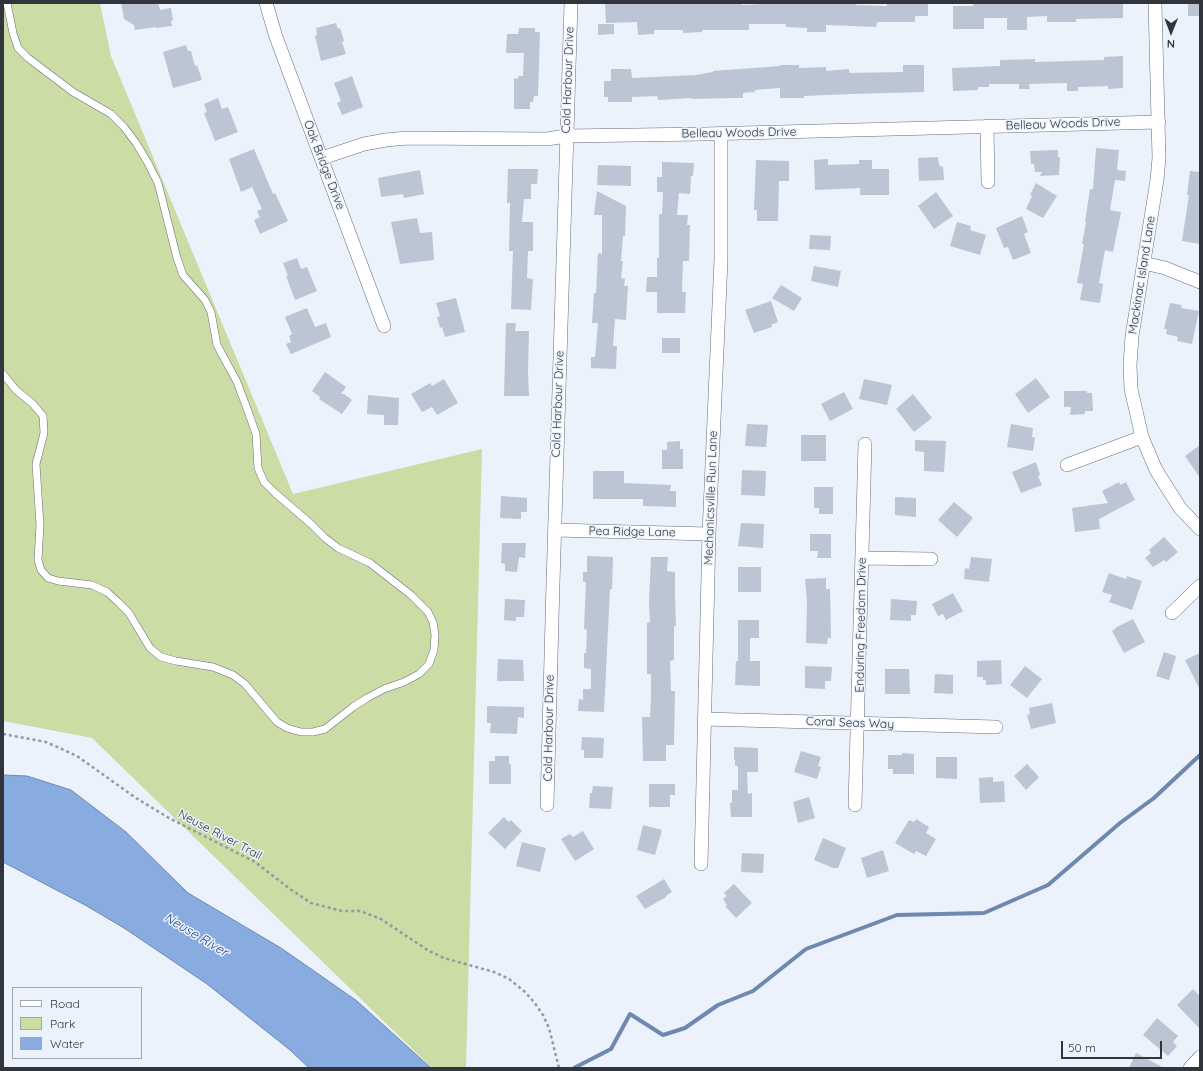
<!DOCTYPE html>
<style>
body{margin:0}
#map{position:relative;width:1203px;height:1071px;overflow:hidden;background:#ecf2fc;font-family:Quicksand,sans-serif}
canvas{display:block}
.frame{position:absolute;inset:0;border:4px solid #32363c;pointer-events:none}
.legend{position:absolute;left:12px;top:987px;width:130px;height:72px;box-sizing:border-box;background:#ecf2fc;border:1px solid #a2a7af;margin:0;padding:5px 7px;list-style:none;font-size:12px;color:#32363c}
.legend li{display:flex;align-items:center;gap:8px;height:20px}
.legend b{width:20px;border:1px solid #a2a7af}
.north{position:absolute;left:1151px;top:12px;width:40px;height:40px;-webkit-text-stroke:3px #ecf2fc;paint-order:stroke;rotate:181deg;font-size:11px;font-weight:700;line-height:16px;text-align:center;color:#32363c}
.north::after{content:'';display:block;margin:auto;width:14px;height:18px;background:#32363c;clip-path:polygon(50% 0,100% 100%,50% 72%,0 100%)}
.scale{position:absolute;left:1061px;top:1041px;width:101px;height:18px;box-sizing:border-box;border:2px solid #32363c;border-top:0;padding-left:5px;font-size:12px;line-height:14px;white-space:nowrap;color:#32363c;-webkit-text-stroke:3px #ecf2fc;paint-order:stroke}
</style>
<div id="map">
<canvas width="1203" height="1071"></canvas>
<div class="frame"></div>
<ul class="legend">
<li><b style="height:5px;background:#fff"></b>Road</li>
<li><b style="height:11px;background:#cbdca5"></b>Park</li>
<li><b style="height:11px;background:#88abe0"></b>Water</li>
</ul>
<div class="north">N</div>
<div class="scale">50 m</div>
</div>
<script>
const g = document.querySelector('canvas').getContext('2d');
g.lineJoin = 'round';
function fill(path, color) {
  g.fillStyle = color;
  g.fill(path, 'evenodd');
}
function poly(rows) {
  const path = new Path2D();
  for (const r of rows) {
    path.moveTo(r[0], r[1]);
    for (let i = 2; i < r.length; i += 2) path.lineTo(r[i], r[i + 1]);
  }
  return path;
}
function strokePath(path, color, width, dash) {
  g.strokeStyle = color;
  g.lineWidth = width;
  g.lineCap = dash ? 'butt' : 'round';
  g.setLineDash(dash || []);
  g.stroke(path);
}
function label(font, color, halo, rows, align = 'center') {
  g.font = font + ' Quicksand,sans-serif';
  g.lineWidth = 3;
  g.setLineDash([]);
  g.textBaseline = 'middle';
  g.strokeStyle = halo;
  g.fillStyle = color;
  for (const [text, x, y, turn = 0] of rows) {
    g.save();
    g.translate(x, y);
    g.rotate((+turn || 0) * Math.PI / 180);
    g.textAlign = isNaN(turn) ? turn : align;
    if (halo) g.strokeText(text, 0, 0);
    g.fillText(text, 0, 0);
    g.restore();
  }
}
const green = poly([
 [3,3,100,3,111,56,293,494,482,449,466,1068,432,1068,92,738,3,721]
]);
const water = poly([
 [3,775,27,776,71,790,126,832,188,893,281,948,357,1001,431,1068,309,1068,290,1050,207,984,124,928,85,905,3,862,3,775]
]);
const stream = poly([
 [574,1068,611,1049,630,1014,663,1035,685,1028,718,1005,753,991,806,949,897,915,984,913,1048,885,1120,823,1154,798,1200,755]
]);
const building = poly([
 [121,3,158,3,160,10,171,8,173,20,171,21,172,26,156,28,156,27,135,30,134,25,124,19],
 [605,3,742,3,742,5,763,4,763,3,856,3,856,5,887,6,887,3,928,3,928,16,915,16,915,22,877,22,876,27,826,25,826,32,807,32,807,28,786,27,786,24,749,24,749,30,702,30,702,32,683,33,683,30,654,30,654,34,638,35,637,22,606,23],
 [973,3,1123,3,1123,18,1076,19,1076,22,1047,22,1047,16,1027,17,1027,30,1007,30,1007,18,984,18,984,29,953,29,953,6,973,6],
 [1188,3,1200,3,1200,16,1188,16],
 [336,23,338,29,340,28,344,41,342,42,346,54,321,61,315,36,317,35,316,28],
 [598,24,614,24,614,34,598,35],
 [519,28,535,28,535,32,540,32,538,96,534,96,533,102,530,102,530,109,514,109,514,78,518,79,518,76,523,76,524,53,506,53,507,34,518,34],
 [186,45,188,51,191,51,195,66,197,65,202,80,173,88,163,52],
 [1123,56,1123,88,1108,89,1108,86,1078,87,1078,91,1067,91,1067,83,1029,84,1030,89,1019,89,1019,84,989,84,989,87,978,87,978,90,953,91,952,68,1000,66,1000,60,1035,59,1035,62,1104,60,1104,57],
 [780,65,799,65,799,68,826,67,826,71,849,69,849,73,903,72,903,65,924,65,924,92,851,94,804,96,804,98,780,98,780,88,755,90,755,92,743,93,743,98,733,98,691,99,692,98,658,100,657,96,632,97,632,102,608,102,608,97,604,97,604,81,611,81,611,69,631,69,632,78,696,75,713,72,713,71,780,66],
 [352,76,363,107,342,115,337,103,341,101,334,83],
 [218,98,222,109,228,107,238,132,215,141,204,113,207,112,204,104],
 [1096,148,1119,150,1117,170,1126,171,1125,181,1115,180,1110,210,1121,212,1113,252,1105,250,1099,283,1103,284,1100,303,1080,300,1083,284,1077,283,1084,244,1082,244,1086,222,1085,222,1090,189,1093,189],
 [254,149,273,194,275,193,288,221,260,234,254,220,260,217,257,211,262,209,252,187,241,192,229,159],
 [1058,150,1058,157,1060,157,1059,175,1040,176,1042,172,1035,172,1034,164,1031,164,1030,151],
 [938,157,939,165,940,165,941,167,943,166,944,180,919,181,918,158],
 [828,159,828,165,859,164,859,160,872,160,872,169,889,169,889,195,860,195,860,188,815,190,814,160],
 [756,160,789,161,789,181,779,181,778,221,757,221,757,210,754,210],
 [662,162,694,163,693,176,691,176,690,194,679,193,677,215,688,215,687,225,690,225,689,261,683,261,682,292,686,292,685,313,657,313,657,292,646,292,647,277,657,277,657,258,659,258,659,214,662,214,663,192,657,192,657,177,662,177],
 [598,165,631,166,631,186,597,185],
 [508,169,538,169,537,184,531,184,531,199,524,199,522,222,533,222,533,251,528,251,528,253,527,278,533,279,531,310,511,309,513,251,509,251,510,203,507,203],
 [420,170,424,194,404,198,403,194,381,197,378,178],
 [1190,171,1200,172,1200,244,1182,241,1189,195,1187,195],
 [1036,183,1057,196,1043,218,1026,209,1032,196,1030,195],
 [597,191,626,206,625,236,623,236,621,261,623,261,621,278,625,279,624,286,628,286,626,320,615,319,613,346,617,346,616,369,591,368,591,357,595,357,598,323,592,323,594,293,596,293,598,253,602,254,602,215,594,215],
 [936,192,953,216,934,229,918,206],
 [1022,216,1028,232,1024,234,1031,253,1013,260,1008,247,1004,248,996,228],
 [417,218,420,233,432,232,434,260,400,264,391,222],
 [957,222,971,226,970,230,986,235,980,255,950,246],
 [810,235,831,236,830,250,809,249],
 [297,258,301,269,307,267,317,291,295,300,286,276,288,276,283,263],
 [814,266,841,271,838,287,811,281],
 [781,285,802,298,794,311,772,298],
 [456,298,465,332,445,337,442,327,440,328,437,317,440,316,436,303],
 [771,301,778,322,771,325,772,327,754,333,745,310],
 [1170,303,1182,305,1181,308,1199,311,1192,344,1177,341,1178,337,1166,334,1167,329,1164,329],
 [307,308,315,327,326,323,331,337,291,354,286,344,291,342,289,336,292,334,285,317],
 [506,323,516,323,515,331,529,331,528,372,529,396,504,396],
 [662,338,680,338,680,353,662,353],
 [325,372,346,387,341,394,344,394,352,400,342,414,319,399,320,397,312,391],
 [1036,378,1050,397,1028,413,1015,394],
 [444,379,458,403,437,415,432,407,422,412,411,394,430,383,432,386],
 [864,379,892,385,887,405,859,399],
 [1064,391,1087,391,1087,393,1092,393,1093,411,1085,411,1085,414,1070,415,1071,407,1064,407],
 [844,392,853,409,830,421,821,404],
 [913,394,932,418,914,432,896,409],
 [368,395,399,398,398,425,384,425,384,415,367,414],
 [747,424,768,425,766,447,745,446],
 [1011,424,1033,428,1032,437,1035,438,1033,451,1007,447],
 [801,435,826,435,826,461,801,461],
 [915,440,946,441,944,472,924,471,924,452,915,451],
 [680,441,680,449,683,449,683,469,662,469,662,450,667,450,667,442],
 [1200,445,1200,478,1185,456],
 [1036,462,1040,475,1038,476,1042,485,1021,493,1012,472],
 [742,470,766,471,765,496,741,495],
 [593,471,624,471,624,483,671,485,670,491,676,491,676,507,643,506,643,499,593,499],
 [1119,482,1120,485,1126,482,1135,500,1099,519,1100,529,1075,532,1072,508,1108,503,1102,491],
 [814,487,833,487,833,514,819,514,819,508,814,508],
 [501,496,527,498,527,512,521,512,521,519,500,518],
 [895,497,916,498,916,517,895,515],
 [954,502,973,518,957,537,938,520],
 [741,523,764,524,763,548,738,546],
 [810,534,831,534,831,558,817,558,818,551,810,551],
 [1164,537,1178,552,1166,562,1164,560,1153,567,1145,558,1151,553,1149,550],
 [502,543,526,543,525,558,519,557,517,572,505,571,505,564,501,563],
 [587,556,613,557,612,589,610,589,604,712,578,711,579,699,583,700,583,689,591,689,591,669,584,668,584,653,586,653,587,630,584,629,586,582,583,582,583,572,587,572],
 [651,557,668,557,667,571,675,572,675,597,676,626,674,626,674,660,670,661,671,691,675,691,674,745,666,745,666,761,643,761,642,717,650,717,651,696,651,674,647,674,647,623,650,622,649,601],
 [971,557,992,559,989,582,964,579,965,568,969,569],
 [738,567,761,567,761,592,738,592],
 [1109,573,1126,579,1127,576,1142,581,1132,610,1109,602,1112,595,1102,592],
 [826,578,826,589,830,589,831,638,828,638,827,644,806,643,807,603,805,579],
 [953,593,963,611,946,620,943,614,938,616,932,604],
 [505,599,525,600,524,617,516,617,516,621,504,620],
 [891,599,917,601,916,615,911,615,911,621,890,620],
 [1133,619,1145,642,1124,653,1112,631,1115,629,1115,628],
 [738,620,759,620,759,638,750,638,750,661,760,661,760,686,735,685,736,661,738,661],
 [1164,652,1176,656,1169,680,1156,676],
 [1200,653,1200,690,1185,660],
 [498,659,523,660,524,681,497,681],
 [1001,660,1002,684,986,685,986,680,983,680,983,677,977,677,977,661],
 [805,666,832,667,831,681,825,681,825,689,805,688],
 [1025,666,1042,679,1027,698,1010,685],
 [885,669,909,669,910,694,885,694],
 [935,674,953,675,953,694,934,693],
 [1052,703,1056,723,1031,729,1027,715,1030,714,1029,708],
 [487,706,524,707,524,718,518,717,517,734,490,733,491,723,487,723],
 [582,737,604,738,603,758,584,758,584,750,581,750],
 [734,747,758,748,758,772,747,772,748,794,752,793,752,817,731,817,730,803,732,803,732,790,738,790,738,766,735,766,735,760,734,760],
 [801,751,821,757,818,766,821,767,817,779,794,772],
 [902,753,914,754,914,774,893,774,893,769,888,769,888,755,902,755],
 [495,756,509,756,509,764,511,764,511,784,489,784,489,761,495,761],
 [936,757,957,757,957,779,936,778],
 [1027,764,1039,777,1026,790,1014,776],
 [993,777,993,782,1004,781,1005,802,980,803,979,778],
 [649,784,675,784,675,795,670,795,670,807,649,807],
 [593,786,613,787,611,809,589,808,590,793,592,793],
 [809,797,815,818,798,823,793,802],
 [504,817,509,822,511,820,522,831,505,849,488,833],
 [916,819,929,827,926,833,936,839,926,856,916,851,914,854,895,843,909,820,914,822],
 [643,825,662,830,655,855,637,850],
 [583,831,594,849,575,861,561,839,570,834,573,837],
 [823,838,846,848,838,868,833,868,814,860],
 [522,842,546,848,540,872,516,866],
 [883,850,889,871,867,878,861,858],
 [742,853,764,854,763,873,741,872],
 [664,879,672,892,666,896,666,897,645,909,636,896],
 [734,884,752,903,736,918,725,906,727,905,723,899,727,896,724,893],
 [1193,989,1200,996,1200,1029,1177,1005],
 [1157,1018,1178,1036,1173,1042,1177,1046,1168,1056,1143,1035],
 [1136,1053,1164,1068,1129,1068]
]);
const path = poly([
 [3,734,46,742,77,756,136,798,169,818,255,862,290,889,311,903,342,911,360,911,381,919,429,951,444,958,494,972,509,979,524,991,534,1002,543,1015,549,1028,559,1068]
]);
const service = poly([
 [3,374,16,390,33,404,43,416,44,433,36,464,40,525,38,560,41,570,48,578,58,581,92,585,107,592,118,602,129,613,150,648,161,657,176,661,213,667,233,675,245,684,277,722,287,728,301,732,313,732,325,729,353,707,367,698,384,689,404,682,419,674,429,664,434,650,435,635,433,622,428,612,411,595,370,563,338,548,325,538,310,523,275,493,264,482,258,468,256,434,249,414,237,382,217,345,211,312,205,300,183,275,177,258,158,183,148,163,136,143,124,127,111,114,73,92,28,58,18,48,13,33,7,3]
]);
const minor = poly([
 [266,3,276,37,384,326],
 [1155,3,1159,158,1157,180,1132,336,1130,365,1131,389,1142,437,1156,470,1180,508,1200,529],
 [987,126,988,182],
 [322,158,364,144,386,140,407,138,547,139,566,136,704,134,1159,122],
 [1144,263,1165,268,1200,282],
 [1067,465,1142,437],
 [555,530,709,534],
 [862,558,931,559],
 [1172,613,1200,586],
 [704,719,996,727],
 [547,805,553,583,571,3],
 [855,805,865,444],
 [701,864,709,534,721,259,721,133],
 [1190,1068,1200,1057]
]);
const streetNames = [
 ["Cold Harbour Drive",568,80,-88],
 ["Belleau Woods Drive",1063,124,-2],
 ["Belleau Woods Drive",739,133,-1],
 ["Oak Bridge Drive",324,165,69],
 ["Mackinac Island Lane",1142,275,-81],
 ["Cold Harbour Drive",558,404,-88],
 ["Mechanicsville Run Lane",711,498,-88],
 ["Pea Ridge Lane",632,532,1],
 ["Enduring Freedom Drive",861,625,-89],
 ["Coral Seas Way",850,723,2],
 ["Cold Harbour Drive",549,728,-89],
 ["Neuse River Trail",220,835,28]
];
const waterNames = [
 ["Neuse River",196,935,31]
];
fill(green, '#cbdca5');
fill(water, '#88abe0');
strokePath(water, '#6e88af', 1);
strokePath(stream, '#6e88af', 4);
fill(building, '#bbc5d4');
strokePath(service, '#646d7b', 8);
strokePath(minor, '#646d7b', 14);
strokePath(path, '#9499a1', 2.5, [3, 3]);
strokePath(service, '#fff', 7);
strokePath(minor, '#fff', 13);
label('12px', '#32363c', '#ecf2fc', streetNames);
label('italic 13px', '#1c4686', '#ecf2fc', waterNames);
</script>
